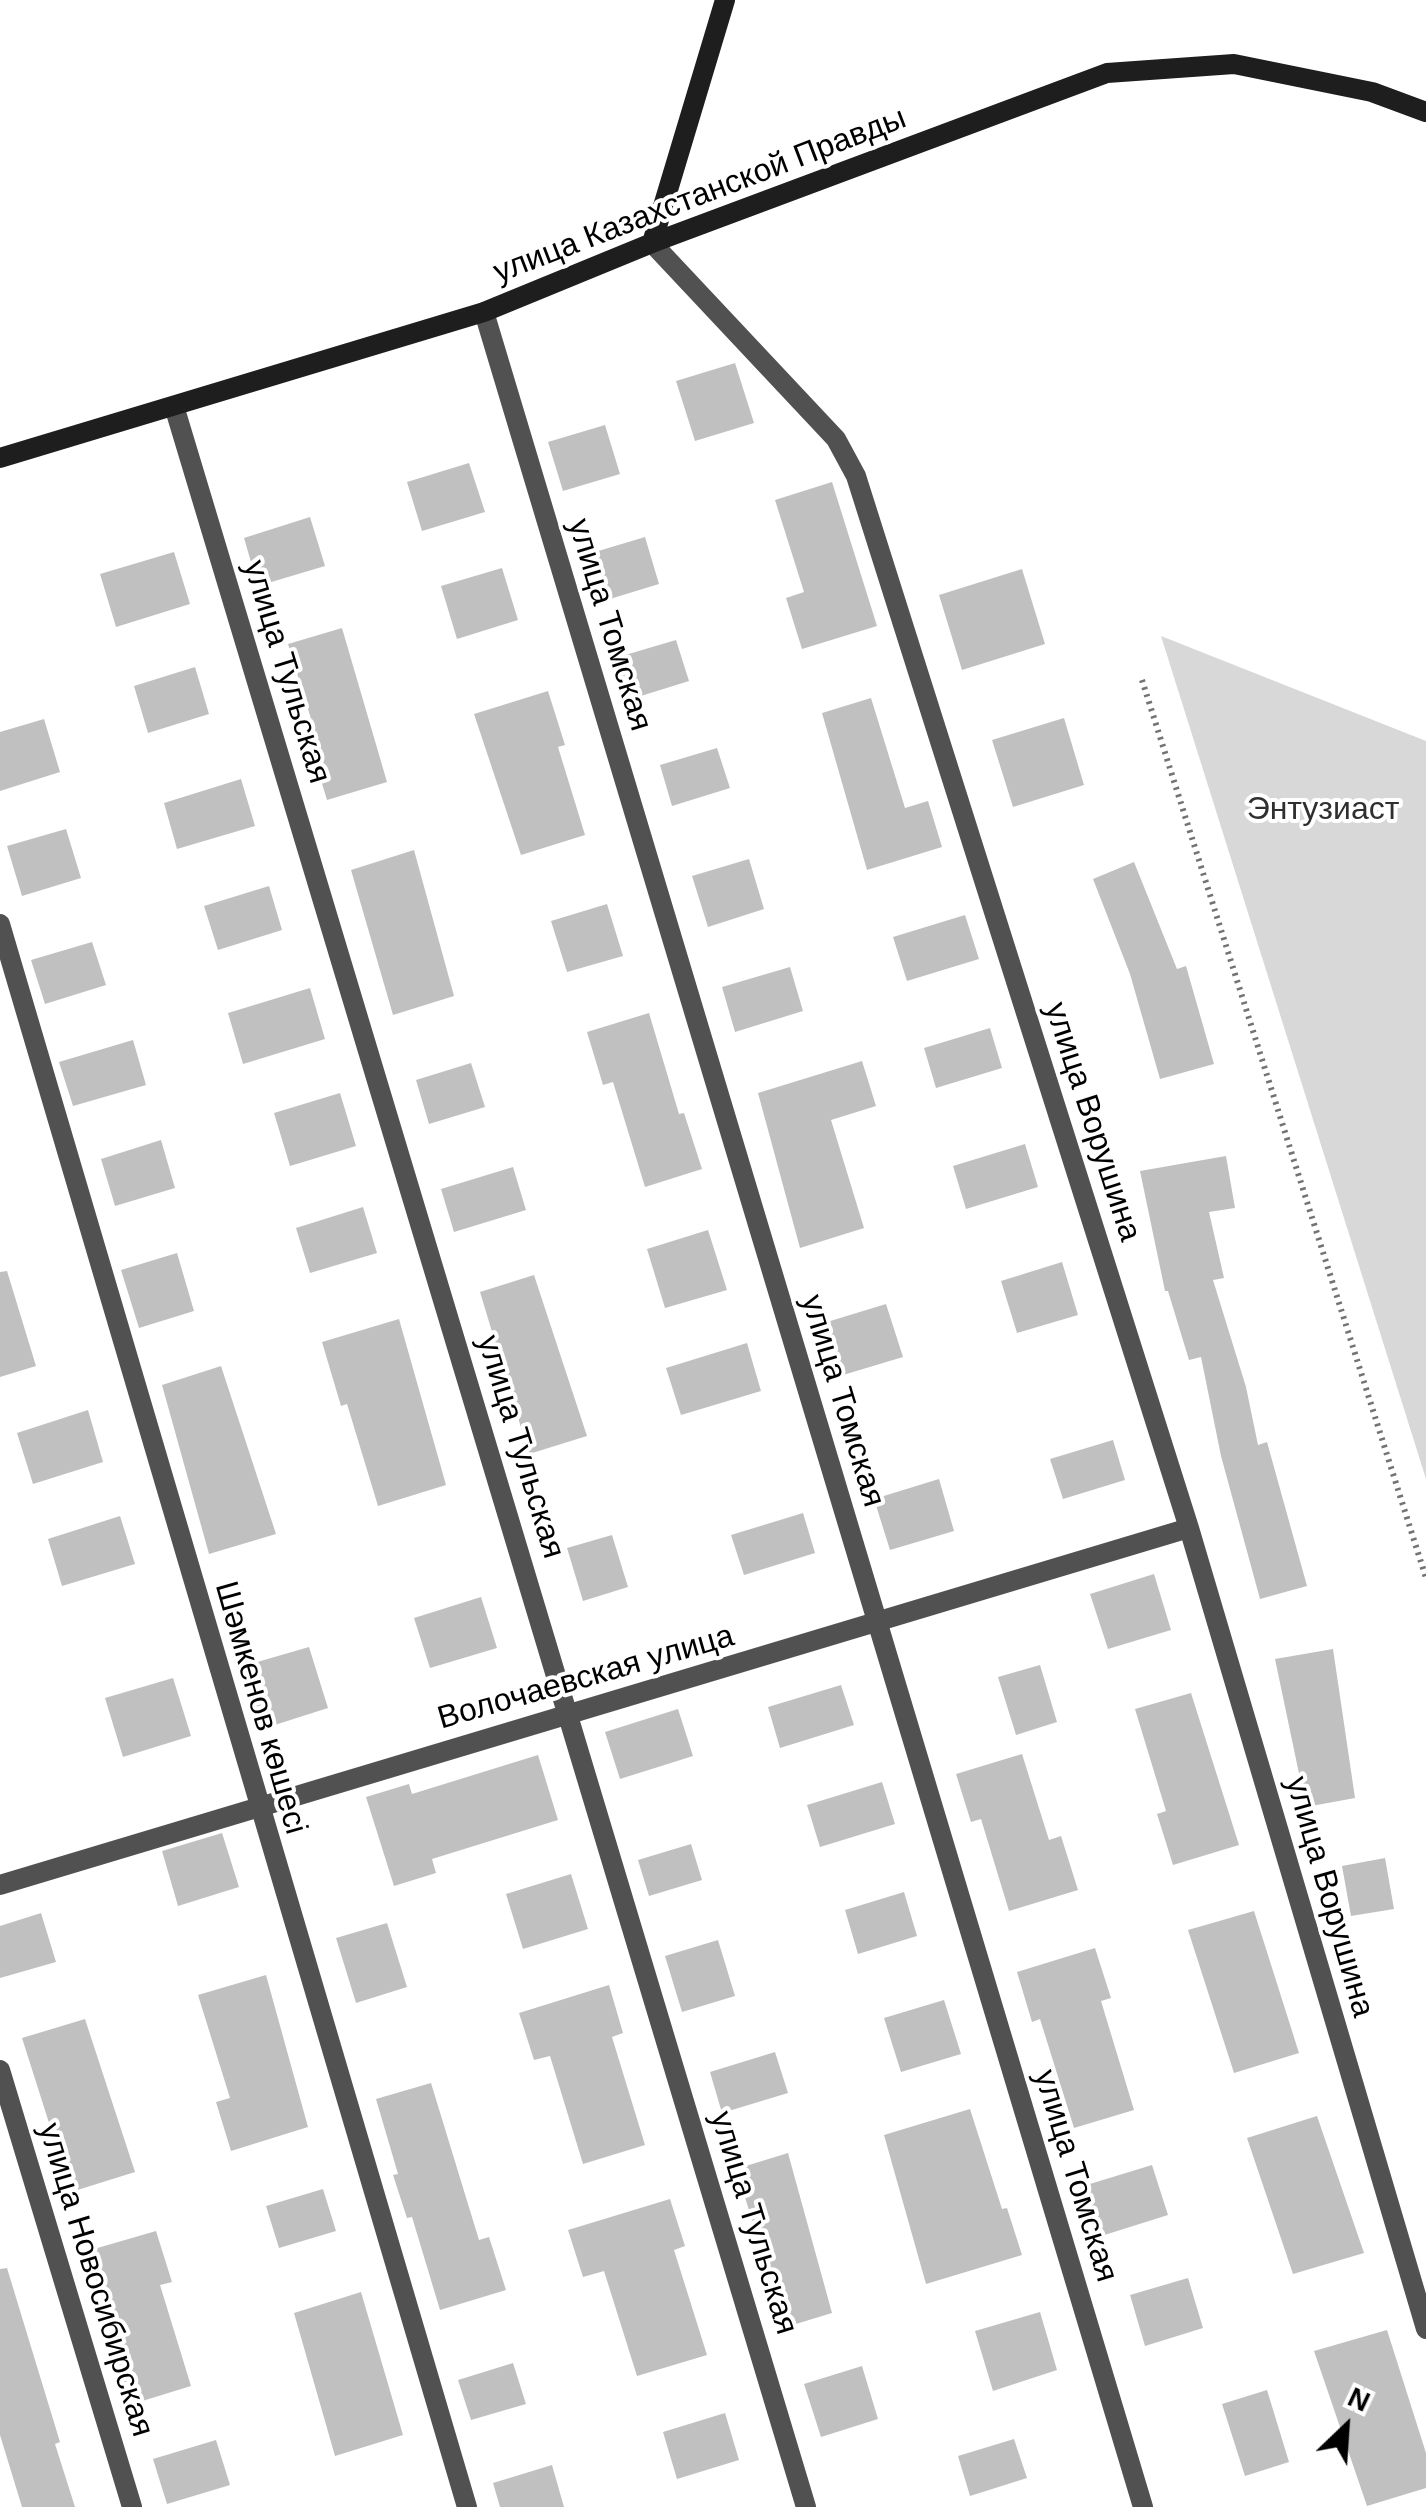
<!DOCTYPE html>
<meta charset="utf-8">
<style>
body{margin:0}
#map{position:relative;width:1426px;height:2507px;overflow:hidden;background:#fff;font-family:Helvetica,sans-serif}
canvas{display:block}
.north{position:absolute;left:1296px;top:2377px;width:100px;height:100px;-webkit-text-stroke:8px #fff;paint-order:stroke;rotate:25deg;font-size:28px;font-weight:700;line-height:40px;text-align:center;color:#000}
.north::after{content:'';display:block;margin:auto;width:35px;height:45px;background:#000;clip-path:polygon(50% 0,100% 100%,50% 72%,0 100%)}
</style>
<div id="map">
<canvas width="1426" height="2507"></canvas>
<div class="north">N</div>
</div>
<script>
const g = document.querySelector('canvas').getContext('2d');
g.lineJoin = 'round';
function fill(path, color) {
  g.fillStyle = color;
  g.fill(path, 'evenodd');
}
function poly(rows) {
  const path = new Path2D();
  for (const r of rows) {
    path.moveTo(r[0], r[1]);
    for (let i = 2; i < r.length; i += 2) path.lineTo(r[i], r[i + 1]);
  }
  return path;
}
function strokePath(path, color, width, dash) {
  g.strokeStyle = color;
  g.lineWidth = width;
  g.lineCap = dash ? 'butt' : 'round';
  g.setLineDash(dash || []);
  g.stroke(path);
}
function label(font, color, halo, rows, align = 'center') {
  g.font = font + ' Helvetica,sans-serif';
  g.lineWidth = 8;
  g.setLineDash([]);
  g.textBaseline = 'middle';
  g.strokeStyle = halo;
  g.fillStyle = color;
  for (const [text, x, y, turn = 0] of rows) {
    g.save();
    g.translate(x, y);
    g.rotate((+turn || 0) * Math.PI / 180);
    g.textAlign = isNaN(turn) ? turn : align;
    if (halo) g.strokeText(text, 0, 0);
    g.fillText(text, 0, 0);
    g.restore();
  }
}
const green = poly([
 [1161,636,1426,741,1426,1479]
]);
const building = poly([
 [735,363,754,423,695,441,676,381],
 [605,425,620,474,563,491,548,442],
 [469,463,485,512,422,531,407,482],
 [832,482,877,626,802,649,786,598,804,592,775,500],
 [310,517,325,566,258,586,244,538],
 [645,537,659,584,600,602,585,555],
 [174,552,190,604,116,627,100,574],
 [502,568,518,620,457,639,441,586],
 [1022,569,1045,644,962,670,939,595],
 [342,628,387,782,327,800,312,751,320,748,288,644],
 [676,640,689,681,628,700,615,658],
 [195,667,209,714,148,733,134,686],
 [548,691,565,745,558,747,585,835,521,855,474,714],
 [871,698,905,808,928,801,942,847,867,870,822,713],
 [1064,718,1084,785,1013,807,992,740],
 [44,719,60,772,0,791,0,732],
 [717,748,730,788,672,806,660,765],
 [241,779,255,826,177,849,164,803],
 [66,829,81,878,22,896,7,846],
 [414,850,454,996,393,1015,351,870],
 [749,859,764,909,708,927,692,876],
 [1134,862,1177,969,1186,966,1214,1064,1160,1079,1130,974,1093,879],
 [269,886,282,930,218,950,204,906],
 [607,904,623,956,567,972,551,921],
 [965,915,979,959,907,981,893,937],
 [92,942,106,985,45,1004,31,960],
 [790,967,803,1011,735,1032,722,987],
 [310,988,325,1039,243,1064,228,1013],
 [649,1013,679,1114,684,1113,702,1169,645,1187,613,1082,603,1085,587,1032],
 [990,1028,1002,1068,936,1088,924,1048],
 [133,1040,146,1085,73,1106,59,1062],
 [862,1061,876,1106,831,1120,864,1228,800,1248,758,1093],
 [471,1063,485,1107,429,1124,416,1080],
 [340,1093,356,1146,290,1166,274,1113],
 [161,1140,175,1188,115,1206,101,1159],
 [1025,1144,1038,1187,966,1209,953,1166],
 [1226,1156,1235,1208,1209,1212,1224,1278,1213,1280,1246,1387,1258,1445,1267,1442,1307,1586,1260,1599,1221,1456,1201,1357,1189,1360,1168,1291,1165,1291,1140,1171],
 [513,1167,526,1210,454,1232,441,1189],
 [363,1207,377,1253,310,1273,296,1228],
 [708,1230,727,1290,665,1308,647,1249],
 [177,1253,194,1311,139,1328,121,1270],
 [1062,1262,1078,1315,1017,1333,1001,1281],
 [7,1271,36,1366,0,1377,0,1272],
 [534,1275,587,1436,529,1454,480,1292],
 [886,1304,903,1357,843,1375,827,1322],
 [399,1319,446,1485,378,1506,347,1404,341,1406,322,1342],
 [747,1343,761,1391,681,1415,666,1368],
 [221,1366,276,1534,209,1554,162,1385],
 [88,1410,103,1462,33,1484,17,1433],
 [1113,1440,1125,1480,1063,1499,1050,1459],
 [939,1479,954,1531,890,1550,874,1499],
 [803,1513,815,1553,744,1575,731,1535],
 [120,1516,135,1564,62,1586,48,1539],
 [612,1535,628,1587,583,1601,567,1548],
 [1154,1574,1171,1630,1108,1649,1090,1594],
 [481,1597,497,1648,430,1668,414,1618],
 [309,1647,328,1708,259,1730,240,1667],
 [1333,1649,1355,1798,1306,1807,1275,1659],
 [1040,1665,1057,1722,1016,1735,998,1677],
 [173,1678,191,1736,123,1757,105,1698],
 [841,1685,854,1725,780,1748,768,1707],
 [1191,1693,1239,1845,1173,1865,1157,1814,1166,1811,1135,1709],
 [678,1709,693,1756,620,1779,605,1732],
 [1022,1754,1049,1840,1061,1836,1078,1890,1009,1911,981,1819,971,1822,956,1774],
 [538,1755,558,1820,432,1859,436,1873,394,1886,366,1797,409,1784,412,1794],
 [882,1782,895,1824,820,1847,807,1805],
 [222,1833,239,1887,178,1906,162,1851],
 [691,1844,702,1880,649,1896,638,1860],
 [1385,1858,1394,1909,1351,1916,1342,1866],
 [571,1874,588,1929,523,1949,506,1894],
 [904,1892,917,1936,858,1954,845,1910],
 [1254,1911,1299,2053,1234,2073,1188,1930],
 [41,1913,56,1962,0,1978,0,1926],
 [387,1923,407,1987,356,2003,336,1938],
 [718,1940,735,1996,682,2012,665,1956],
 [1095,1948,1111,1998,1101,2001,1134,2110,1074,2128,1040,2019,1032,2022,1017,1972],
 [266,1975,308,2127,231,2151,216,2102,230,2098,198,1995],
 [609,1985,623,2033,612,2037,645,2145,583,2164,550,2056,534,2060,519,2013],
 [944,2000,961,2054,901,2072,884,2018],
 [85,2019,135,2172,71,2192,22,2038],
 [775,2052,788,2093,722,2113,710,2072],
 [431,2083,479,2240,489,2237,506,2290,440,2310,412,2217,407,2218,393,2175,398,2174,376,2099],
 [970,2109,1002,2209,1007,2208,1022,2255,926,2284,884,2135],
 [1317,2116,1364,2253,1293,2274,1247,2138],
 [788,2153,832,2313,786,2327,736,2169],
 [1152,2165,1168,2215,1095,2238,1080,2187],
 [323,2189,336,2231,279,2248,266,2206],
 [670,2199,685,2246,674,2250,707,2355,637,2376,604,2271,583,2277,568,2230],
 [156,2231,172,2282,160,2285,191,2386,126,2406,111,2356,119,2353,87,2251],
 [7,2268,60,2442,55,2444,75,2507,22,2507,0,2435,0,2269],
 [1188,2278,1203,2328,1145,2346,1130,2295],
 [361,2292,403,2435,335,2456,294,2313],
 [1040,2312,1057,2370,993,2391,975,2331],
 [1387,2330,1426,2453,1426,2488,1367,2506,1314,2351],
 [513,2363,526,2404,471,2420,458,2380],
 [862,2366,878,2419,821,2437,804,2384],
 [1267,2390,1289,2462,1245,2476,1222,2404],
 [725,2413,739,2460,677,2479,663,2432],
 [1014,2439,1027,2478,970,2496,958,2456],
 [216,2440,230,2485,167,2504,153,2459],
 [552,2465,564,2507,500,2507,493,2483]
]);
const path = poly([
 [1142,680,1426,1578]
]);
const street = poly([
 [652,243,836,439,856,476,1189,1528,1426,2329],
 [484,312,1143,2507],
 [174,406,806,2507],
 [0,924,467,2507],
 [0,1885,1189,1528],
 [0,2070,132,2507]
]);
const secondary = poly([
 [652,243,725,0],
 [0,458,484,312,652,243,1107,73,1234,64,1372,92,1426,112]
]);
const streetNames = [
 ["улица Казахстанской Правды",700,196,-21],
 ["улица Томская",609,625,73],
 ["улица Тульская",286,672,73],
 ["улица Ворушина",1092,1122,72],
 ["улица Томская",842,1401,73],
 ["улица Тульская",520,1447,73],
 ["Волочаевская улица",586,1678,-16],
 ["Шәмкенов көшесі",260,1708,74],
 ["улица Ворушина",1329,1897,74],
 ["улица Томская",1075,2176,73],
 ["улица Тульская",753,2223,73],
 ["улица Новосибирская",95,2280,73]
];
const parkNames = [
 ["Энтузиаст",1323,810]
];
fill(green, '#d8d8d8');
fill(building, '#c0c0c0');
strokePath(path, '#737373', 6, [2.5, 5]);
strokePath(street, '#515151', 20);
strokePath(secondary, '#1e1e1e', 20);
label('32px', '#000', '#fff', streetNames);
label('32px', '#2f2f2f', '#fff', parkNames);
</script>
